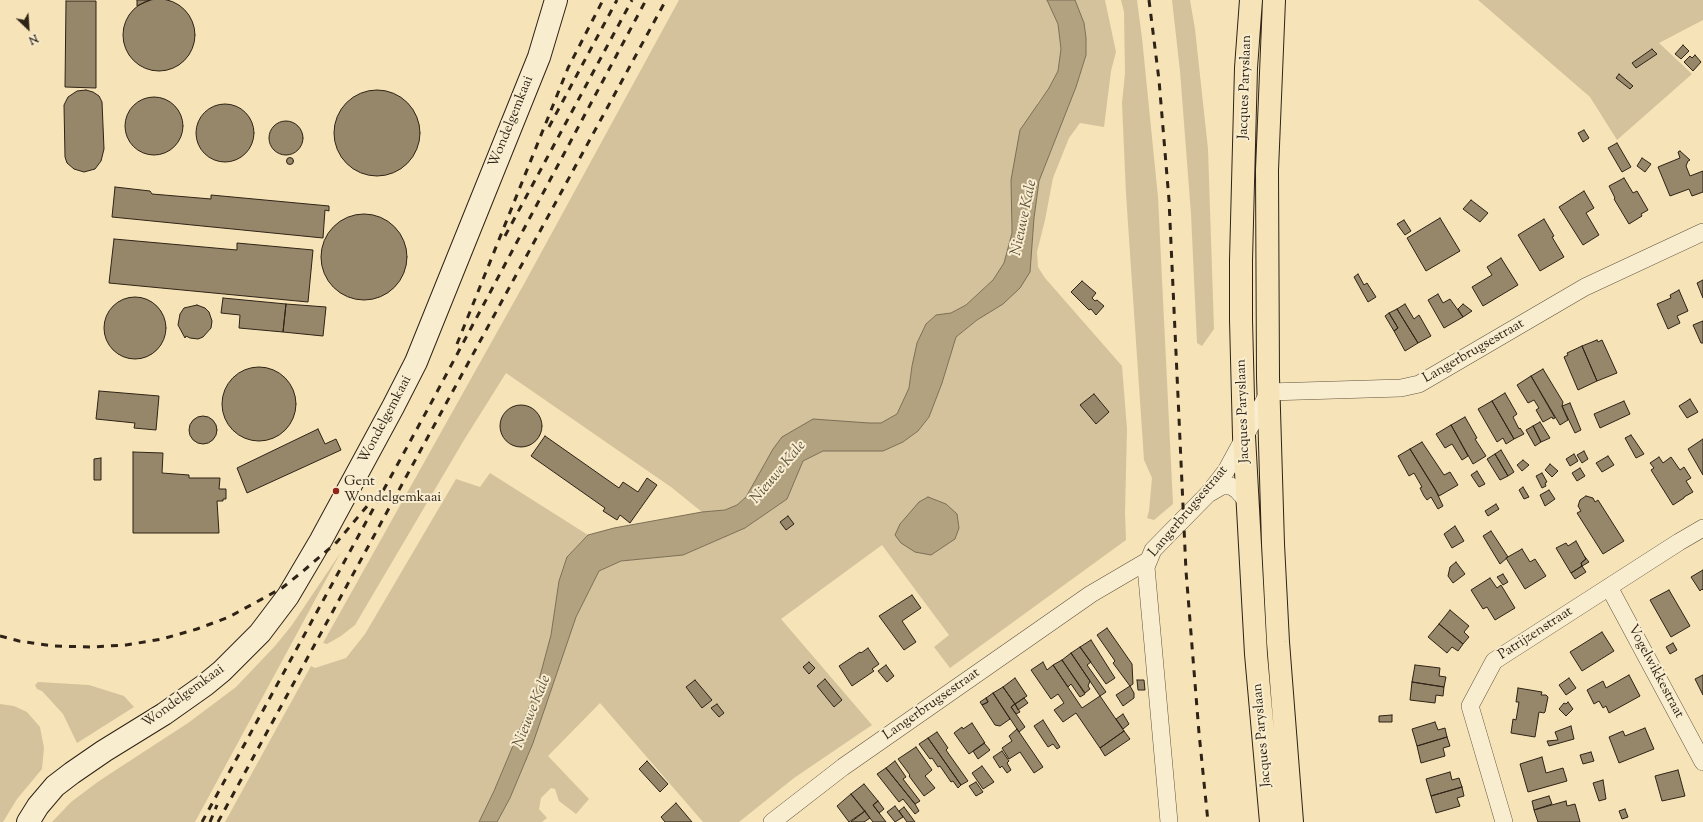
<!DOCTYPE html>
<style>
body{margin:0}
#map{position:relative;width:1703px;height:822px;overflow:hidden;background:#f6e3b7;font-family:"Sorts Mill Goudy",serif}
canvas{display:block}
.north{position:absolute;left:8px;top:8px;width:40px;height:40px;-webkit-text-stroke:3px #f9edd0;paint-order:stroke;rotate:155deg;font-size:11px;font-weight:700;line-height:16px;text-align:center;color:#2e2316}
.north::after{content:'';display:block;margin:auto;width:14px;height:18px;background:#2e2316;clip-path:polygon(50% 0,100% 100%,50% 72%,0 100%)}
</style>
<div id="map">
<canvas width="1703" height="822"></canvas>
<div class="north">N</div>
</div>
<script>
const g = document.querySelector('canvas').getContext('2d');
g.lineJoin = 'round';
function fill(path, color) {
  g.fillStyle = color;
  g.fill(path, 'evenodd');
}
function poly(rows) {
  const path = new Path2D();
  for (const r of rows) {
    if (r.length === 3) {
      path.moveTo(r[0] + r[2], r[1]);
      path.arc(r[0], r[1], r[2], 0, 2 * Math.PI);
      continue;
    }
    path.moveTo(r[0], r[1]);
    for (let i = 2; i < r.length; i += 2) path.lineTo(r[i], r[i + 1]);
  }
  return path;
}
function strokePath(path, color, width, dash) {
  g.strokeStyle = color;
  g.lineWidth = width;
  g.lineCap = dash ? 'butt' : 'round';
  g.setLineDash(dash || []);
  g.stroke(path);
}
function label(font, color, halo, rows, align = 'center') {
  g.font = font + ' "Sorts Mill Goudy",serif';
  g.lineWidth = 4;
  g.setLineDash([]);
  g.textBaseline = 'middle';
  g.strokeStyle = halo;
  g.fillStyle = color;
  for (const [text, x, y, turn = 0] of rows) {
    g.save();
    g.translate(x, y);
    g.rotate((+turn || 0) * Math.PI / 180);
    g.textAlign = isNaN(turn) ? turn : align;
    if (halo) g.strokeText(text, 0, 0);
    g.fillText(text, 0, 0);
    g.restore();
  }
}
const green = poly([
 [679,0,1047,0,1058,24,1061,49,1058,71,1049,88,1037,104,1011,212,1012,233,1004,263,993,280,966,305,951,313,935,316,926,324,912,366,909,388,897,414,882,423,869,423,773,449,746,497,737,505,725,510,702,512,671,487,506,373,464,440,355,625,341,636,327,644,323,643,524,284],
 [1075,0,1105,0,1116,52,1111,71,1104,127,1080,123,1069,138,1053,178,1045,220,1037,252,1038,267,1045,278,1122,366,1127,429,1125,512,1126,540,950,668,934,647,949,635,882,545,781,619,872,725,794,778,739,822,703,822,600,703,548,756,589,799,576,814,559,801,555,789,551,788,541,798,539,809,547,818,542,822,497,822,510,798,533,743,576,617,599,571,621,561,683,555,745,528,787,499,803,461,823,451,883,451,903,442,918,431,929,417,942,383,956,337,977,320,1034,218,1039,181,1076,87,1086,55,1086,38,1084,23],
 [1121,0,1137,0,1142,38,1158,197,1173,504,1154,520,1147,518,1149,511,1152,478,1144,460,1126,194,1122,103,1125,73,1124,12],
 [1172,0,1190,0,1195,29,1208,149,1214,329,1202,346,1197,343,1191,214,1180,71],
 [1478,0,1703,0,1703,20,1659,43,1692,74,1617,140,1590,97],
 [490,473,588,535,567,557,559,581,551,635,536,691,494,791,479,822,225,822,311,666,315,668,346,658,365,634,456,479,480,487],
 [341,552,195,822,52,822,71,802,99,781,188,723,236,687,275,646,292,625],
 [38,682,89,685,124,696,134,707,77,743,63,714,42,691,37,689,35,685],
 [0,704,14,706,27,712,40,727,44,748,42,769,17,799,3,822,0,822]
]);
const water = poly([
 [1047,0,1075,0,1084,23,1086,38,1086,55,1076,87,1039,181,1034,218,1030,272,1020,288,1003,304,977,320,956,337,942,383,929,417,918,431,903,442,883,451,823,451,803,461,787,499,745,528,683,555,621,561,599,571,576,617,533,743,510,798,497,822,479,822,494,791,536,691,551,635,559,581,567,557,588,535,614,528,702,512,725,510,737,505,746,497,773,449,782,437,813,419,869,423,881,423,897,414,909,388,912,366,917,343,926,324,936,315,951,313,966,305,993,280,1004,263,1012,233,1011,180,1020,130,1049,88,1058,71,1061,49,1058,24,1047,0],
 [928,497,946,504,957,514,959,528,955,539,931,555,915,552,901,543,895,535,900,524,919,502,928,497]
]);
const building = poly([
 [159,35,36],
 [137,0,150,0,137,6,137,0],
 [66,1,96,1,96,88,65,87,66,1],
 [1683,45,1689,51,1681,59,1675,54,1683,45],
 [1652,49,1657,54,1636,68,1632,63,1652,49],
 [1695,55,1701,62,1693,71,1684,62,1690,56,1692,58,1695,55],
 [1619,74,1633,86,1630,89,1616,78,1619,74],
 [86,90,93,92,99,96,102,102,104,149,101,161,95,169,84,172,74,169,67,163,65,157,64,105,68,97,77,91,86,90],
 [377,133,43],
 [154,126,29],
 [225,133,29],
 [286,138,17],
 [1584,130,1589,138,1583,142,1578,133,1584,130],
 [1617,143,1631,167,1622,172,1608,148,1617,143],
 [1680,151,1690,160,1688,161,1686,166,1690,176,1703,171,1703,192,1692,196,1689,189,1670,196,1658,167,1680,158,1678,152,1680,151],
 [290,161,3.5],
 [1642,158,1651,164,1645,172,1637,166,1642,158],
 [1624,178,1633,193,1637,191,1648,210,1641,214,1642,216,1629,224,1614,199,1615,198,1609,186,1624,178],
 [115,187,150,191,152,194,211,199,211,195,329,206,329,211,325,210,323,238,112,217,115,187],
 [1584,191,1594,208,1586,213,1599,235,1583,245,1559,207,1584,191],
 [1471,200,1488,213,1480,222,1463,209,1471,200],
 [364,257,43],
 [1440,218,1460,251,1426,271,1407,238,1440,218],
 [1544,219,1554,236,1552,237,1564,257,1540,271,1518,235,1544,219],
 [1404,220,1411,231,1405,235,1397,224,1404,220],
 [114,239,237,250,237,243,313,250,308,302,109,283,114,239],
 [1501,258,1518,285,1483,306,1472,287,1492,275,1487,267,1501,258],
 [1358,274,1364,285,1367,283,1376,297,1368,302,1354,277,1358,274],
 [1703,280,1703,298,1697,283,1703,280],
 [1082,281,1096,293,1092,298,1095,301,1097,300,1104,306,1096,315,1091,309,1089,310,1071,292,1082,281],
 [1679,290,1688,311,1677,316,1680,323,1668,329,1657,304,1671,298,1670,295,1679,290],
 [1438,294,1443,303,1450,299,1463,317,1444,328,1428,300,1438,294],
 [135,328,31],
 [223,298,286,304,283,332,239,328,240,315,221,313,223,298],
 [286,304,326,307,323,336,283,332,286,304],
 [1405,304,1414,319,1419,315,1431,336,1418,343,1397,309,1405,304],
 [1463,304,1472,311,1463,317,1458,309,1463,304],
 [197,305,205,308,209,312,212,321,211,328,203,337,198,339,190,338,186,336,185,338,178,325,180,314,184,308,197,305],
 [1397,309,1418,343,1405,351,1394,331,1398,328,1389,313,1397,309],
 [1389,313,1398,328,1394,331,1385,316,1389,313],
 [1703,321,1703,343,1701,343,1693,325,1703,321],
 [1597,340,1598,342,1602,340,1617,373,1597,381,1582,346,1597,340],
 [1582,346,1597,381,1578,390,1564,357,1568,355,1567,353,1582,346],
 [259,404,37],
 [1543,369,1563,402,1562,406,1568,420,1560,425,1531,376,1543,369],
 [1531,376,1555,418,1553,419,1552,417,1543,422,1536,410,1539,408,1534,400,1528,403,1517,385,1531,376],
 [99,391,159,396,156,430,134,428,135,423,96,419,99,391],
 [1505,393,1517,414,1513,417,1519,429,1520,428,1524,434,1514,439,1492,401,1505,393],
 [1094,394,1109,412,1096,424,1080,405,1094,394],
 [1690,399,1698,412,1687,418,1679,406,1690,399],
 [1492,401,1514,439,1506,444,1503,438,1497,442,1478,409,1492,401],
 [1624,401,1630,414,1600,428,1594,414,1624,401],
 [1570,403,1581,430,1575,433,1562,406,1570,403],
 [521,426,21],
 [203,430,14],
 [1465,417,1477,438,1475,439,1486,456,1473,464,1451,425,1465,417],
 [1540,422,1550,438,1541,442,1533,426,1540,422],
 [1451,425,1468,456,1462,460,1452,444,1445,448,1436,434,1451,425],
 [1533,426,1541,442,1535,446,1526,430,1533,426],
 [318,429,325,444,336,439,341,450,247,493,237,468,318,429],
 [1631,435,1644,454,1636,458,1625,438,1631,435],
 [545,436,619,488,623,482,638,492,647,478,657,485,630,523,620,515,617,520,603,511,605,508,531,456,545,436],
 [1703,439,1703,475,1688,449,1703,439],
 [1422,442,1444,475,1450,472,1458,485,1439,496,1410,449,1422,442],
 [1410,449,1435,489,1443,506,1438,509,1431,497,1427,500,1424,496,1420,488,1422,487,1414,473,1409,476,1398,456,1410,449],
 [1501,450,1514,472,1508,476,1495,454,1501,450],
 [1584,451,1588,459,1582,463,1577,455,1584,451],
 [133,452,163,453,162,473,189,475,189,478,220,478,219,489,226,489,226,499,223,499,223,501,217,501,219,533,133,533,133,452],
 [1495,454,1508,476,1500,480,1487,459,1495,454],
 [1574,454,1578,461,1570,466,1566,459,1574,454],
 [1608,456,1614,465,1602,472,1596,463,1608,456],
 [1659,457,1663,463,1671,457,1680,470,1684,467,1691,478,1686,481,1693,492,1684,497,1684,498,1673,505,1651,470,1654,468,1650,463,1659,457],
 [101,458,101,480,94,480,94,459,101,458],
 [1523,460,1529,465,1522,471,1517,465,1523,460],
 [1550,464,1558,471,1552,477,1545,470,1550,464],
 [1580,468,1585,476,1577,481,1572,473,1580,468],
 [1477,471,1485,484,1479,487,1471,475,1477,471],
 [1542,473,1547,482,1545,483,1546,486,1542,488,1536,476,1542,473],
 [1523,487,1529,497,1524,499,1519,490,1523,487],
 [1549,490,1555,499,1545,506,1540,495,1549,490],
 [1586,496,1593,498,1595,502,1598,500,1624,541,1603,554,1577,513,1581,511,1578,506,1580,500,1586,496],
 [1496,504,1499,509,1488,516,1485,511,1496,504],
 [788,516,794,524,786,530,780,522,788,516],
 [1455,526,1464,541,1452,548,1444,534,1455,526],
 [1491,531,1508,557,1500,564,1483,536,1491,531],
 [1576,541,1586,559,1581,563,1582,566,1571,573,1556,548,1566,543,1568,546,1576,541],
 [1522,549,1530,562,1535,559,1546,576,1525,589,1506,558,1522,549],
 [1585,557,1589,562,1582,566,1581,563,1586,559,1585,557],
 [1456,562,1465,574,1453,583,1448,576,1450,567,1456,562],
 [1582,566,1586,572,1575,579,1571,573,1582,566],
 [1703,570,1703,590,1702,589,1700,591,1691,577,1703,570],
 [1503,574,1508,582,1503,585,1497,577,1503,574],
 [1490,578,1497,588,1501,585,1515,608,1495,620,1487,607,1483,609,1471,590,1490,578],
 [1669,590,1690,626,1671,637,1650,600,1669,590],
 [912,595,921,608,902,621,916,642,904,650,879,616,912,595],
 [1450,610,1469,626,1464,632,1469,637,1463,644,1439,624,1450,610],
 [1439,624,1463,644,1458,651,1452,647,1447,653,1428,637,1439,624],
 [1107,628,1132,664,1133,684,1130,686,1113,663,1115,661,1097,635,1107,628],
 [1602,632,1614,651,1582,671,1570,652,1602,632],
 [1091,640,1115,678,1106,684,1080,647,1091,640],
 [1673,643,1677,650,1670,654,1666,647,1673,643],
 [1080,647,1091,662,1087,665,1106,692,1100,696,1071,653,1080,647],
 [868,648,879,664,872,669,874,671,852,686,839,666,860,652,861,653,868,648],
 [1071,653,1090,681,1088,686,1090,689,1085,693,1062,660,1071,653],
 [1062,660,1085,694,1080,697,1071,684,1068,687,1053,665,1062,660],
 [809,662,815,668,809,674,803,667,809,662],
 [1043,662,1047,670,1053,665,1082,708,1100,696,1124,731,1100,748,1076,713,1063,722,1054,710,1064,703,1058,694,1051,699,1031,670,1043,662],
 [886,665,894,676,887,682,878,671,886,665],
 [1415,665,1440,668,1439,676,1446,677,1444,687,1412,682,1415,665],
 [1629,675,1640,696,1609,713,1606,706,1603,708,1599,701,1594,704,1587,690,1603,681,1606,688,1629,675],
 [1703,675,1703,695,1695,679,1703,675],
 [1015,678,1027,696,1015,704,1003,687,1015,678],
 [1569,678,1576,688,1566,695,1559,685,1569,678],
 [825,679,842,700,834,707,817,686,825,679],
 [695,680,712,700,702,708,686,687,695,680],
 [1137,680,1144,680,1145,690,1138,690,1137,680],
 [1412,682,1444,687,1443,696,1436,695,1435,703,1410,700,1412,682],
 [1130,686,1134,693,1134,698,1123,706,1116,695,1130,686],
 [1003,687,1015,704,1011,707,1025,727,1019,732,993,693,1003,687],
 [1518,688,1542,692,1541,695,1546,695,1548,697,1545,712,1544,713,1539,712,1535,737,1511,733,1513,719,1516,720,1519,702,1516,702,1518,688],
 [993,693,1010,719,1000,726,995,725,982,705,988,702,986,698,993,693],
 [986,698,988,702,982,705,980,702,986,698],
 [1024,698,1028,703,1018,710,1015,704,1024,698],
 [1568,702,1573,709,1566,716,1559,709,1564,703,1566,704,1568,702],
 [717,704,724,713,719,717,711,708,717,704],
 [1015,704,1020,712,1016,714,1011,707,1015,704],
 [1123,714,1129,724,1123,729,1116,719,1123,714],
 [1392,715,1392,722,1379,722,1379,716,1392,715],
 [1043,720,1060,747,1057,749,1053,744,1048,747,1034,726,1043,720],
 [1435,722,1438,730,1445,728,1447,737,1417,746,1412,729,1435,722],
 [972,723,985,743,969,754,954,733,962,727,963,729,972,723],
 [1571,726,1574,739,1549,746,1547,741,1558,740,1555,732,1571,726],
 [1645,728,1654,749,1619,763,1609,737,1623,731,1625,736,1645,728],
 [1017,729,1043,767,1034,773,1020,752,1009,759,1002,748,1012,741,1009,736,1017,729],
 [1124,731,1130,739,1105,756,1100,748,1124,731],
 [937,732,948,748,946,750,968,781,961,785,928,738,937,732],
 [1447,737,1450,746,1443,748,1445,756,1421,763,1417,746,1447,737],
 [928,738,961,785,958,788,953,781,951,782,940,766,938,767,932,758,930,759,919,744,928,738],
 [984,743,990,750,978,759,973,751,984,743],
 [916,747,932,770,925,776,935,788,924,796,909,776,910,775,898,759,916,747],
 [1002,751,1009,761,1007,763,1011,770,1007,773,1002,766,1000,768,993,757,1002,751],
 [1591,752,1594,761,1583,764,1580,755,1591,752],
 [1542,757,1546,773,1563,768,1567,781,1528,792,1520,764,1542,757],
 [647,761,668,784,660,792,639,769,647,761],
 [895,761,906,777,903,779,920,801,915,804,886,768,895,761],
 [982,766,994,782,983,789,972,773,982,766],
 [886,768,915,804,919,811,915,814,903,799,899,802,877,774,886,768],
 [1678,770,1685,796,1662,801,1655,776,1678,770],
 [1450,772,1452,780,1459,778,1462,787,1431,796,1426,779,1450,772],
 [1603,780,1606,799,1599,801,1593,783,1603,780],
 [976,782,983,792,976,796,969,786,976,782],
 [864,784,878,801,873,805,886,822,873,822,851,794,864,784],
 [1462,787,1464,796,1457,798,1460,806,1436,813,1431,796,1462,787],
 [851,794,865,811,849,822,837,806,851,794],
 [1549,796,1552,804,1534,810,1532,801,1549,796],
 [878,801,884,809,879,813,873,805,878,801],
 [1566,801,1567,806,1575,804,1580,822,1538,822,1534,810,1566,801],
 [676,803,692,822,665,822,661,817,676,803],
 [895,806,903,817,895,822,887,812,895,806],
 [904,807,915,822,907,822,899,811,904,807],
 [1625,809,1628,817,1622,819,1619,811,1625,809],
 [865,811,870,818,864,822,851,822,865,811]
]);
const street = poly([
 [1210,493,1222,486,1231,486,1237,490,1247,501],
 [1609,587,1703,762],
 [772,822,843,767,1091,594,1149,560],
 [1169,822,1146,567,1153,550,1209,493,1226,471,1269,392,1401,388,1419,384,1585,287,1703,232],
 [1504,822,1470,706,1494,661,1679,542,1703,528]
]);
const secondary = poly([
 [28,822,38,806,55,786,72,773,104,751,164,714,205,685,222,671,260,633,288,596,321,540,393,407,416,362,539,57,556,0]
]);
const highway = poly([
 [1251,0,1246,68,1241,260,1241,320,1244,436,1256,654,1271,822],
 [1274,0,1267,170,1268,377,1273,544,1278,642,1292,822]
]);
const rail = poly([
 [1149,0,1159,80,1169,200,1186,571,1199,733,1208,822],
 [549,127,617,0],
 [505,236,632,0],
 [457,344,568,68,603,0],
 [0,636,19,641,54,646,91,647,126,645,162,639,197,629,229,617,282,588,302,572,337,542,373,499],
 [202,822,430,405,646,0],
 [210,822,217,805],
 [218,822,666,0]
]);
const markers = [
 [336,491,4,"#8f2418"]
];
const streetNames = [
 ["Jacques Paryslaan",1246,87,-88],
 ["Wondelgemkaai",512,122,-68],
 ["Langerbrugsestraat",1474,352,-30],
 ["Jacques Paryslaan",1244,411,-92],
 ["Wondelgemkaai",386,420,-62],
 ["Langerbrugsestraat",1189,512,-50],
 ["Patrijzenstraat",1536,634,-33],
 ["Vogelwikkestraat",1655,672,62],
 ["Wondelgemkaai",184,697,-36],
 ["Langerbrugsestraat",932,705,-35],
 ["Jacques Paryslaan",1263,735,-95]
];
const poiNames = [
 ["Gent",344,483],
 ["Wondelgemkaai",344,499]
];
const waterNames = [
 ["Nieuwe Kale",1025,218,-78],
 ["Nieuwe Kale",779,473,-50],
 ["Nieuwe Kale",533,712,-68]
];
fill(green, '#d4c29c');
fill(water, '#b2a280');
strokePath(water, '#7d6f56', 1);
fill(building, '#96876a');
strokePath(building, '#2e2316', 1);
strokePath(street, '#60533e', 18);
strokePath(secondary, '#2e2316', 24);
strokePath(highway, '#2e2316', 24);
strokePath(street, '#f9edd0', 17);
strokePath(secondary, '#f9edd0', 22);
strokePath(highway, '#f6e3b7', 22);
strokePath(rail, '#2e2316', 3, [7, 7]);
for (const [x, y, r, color] of markers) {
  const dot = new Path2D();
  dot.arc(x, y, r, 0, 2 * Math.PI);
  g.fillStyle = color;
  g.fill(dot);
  strokePath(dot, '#f9edd0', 1.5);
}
label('14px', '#2e2316', '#f9edd0', streetNames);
label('14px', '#2e2316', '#f9edd0', poiNames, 'left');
label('italic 15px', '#5c4f3b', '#f9edd0', waterNames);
</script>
